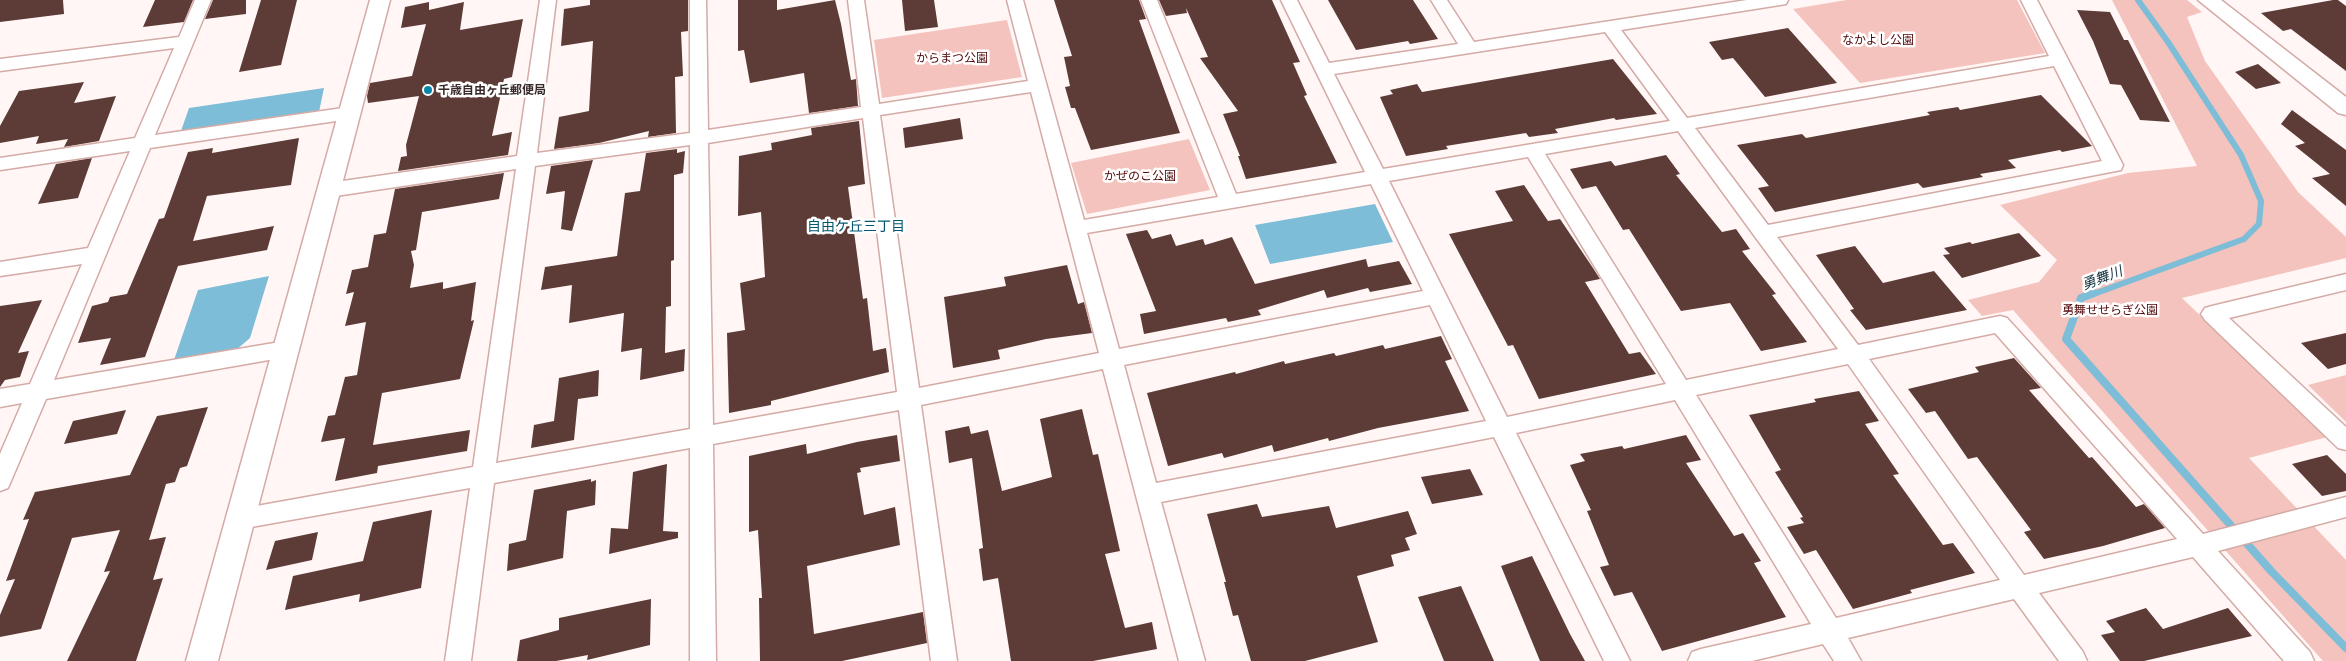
<!DOCTYPE html>
<meta charset="utf-8">
<style>
body{margin:0}
canvas{display:block;background:#fff6f5}
</style>
<canvas width="2346" height="661"></canvas>
<script>
const g = document.querySelector('canvas').getContext('2d');
g.lineJoin = 'round';
function fill(path, color) {
  g.fillStyle = color;
  g.fill(path, 'evenodd');
}
function poly(rows) {
  const path = new Path2D();
  for (const r of rows) {
    path.moveTo(r[0], r[1]);
    for (let i = 2; i < r.length; i += 2) path.lineTo(r[i], r[i + 1]);
  }
  return path;
}
function strokePath(path, color, width, dash) {
  g.strokeStyle = color;
  g.lineWidth = width;
  g.lineCap = dash ? 'butt' : 'round';
  g.setLineDash(dash || []);
  g.stroke(path);
}
function label(font, color, halo, rows, align = 'center') {
  g.font = font + ' Lato,"Noto Sans JP",sans-serif';
  g.lineWidth = 5;
  g.setLineDash([]);
  g.textBaseline = 'middle';
  g.strokeStyle = halo;
  g.fillStyle = color;
  for (const [text, x, y, turn = 0] of rows) {
    g.save();
    g.translate(x, y);
    g.rotate((+turn || 0) * Math.PI / 180);
    g.textAlign = isNaN(turn) ? turn : align;
    if (halo) g.strokeText(text, 0, 0);
    g.fillText(text, 0, 0);
    g.restore();
  }
}
const green = poly([
 [1846,0,2017,0,2045,53,1860,83,1793,9],
 [2112,0,2187,0,2202,12,2187,17,2205,61,2298,192,2346,237,2346,258,2182,298,2327,437,2249,458,2346,560,2346,661,2323,661,2013,310,1982,316,1968,300,2039,282,2057,260,2000,205,2128,173,2197,166],
 [1007,20,1022,77,882,98,874,40],
 [1189,139,1210,190,1087,214,1071,163],
 [2346,375,2346,422,2308,385]
]);
const water = poly([
 [324,88,319,112,181,131,189,108],
 [1375,204,1393,242,1270,264,1255,225],
 [269,276,250,338,236,350,174,360,198,290]
]);
const streamFar1 = poly([
 [2091,295,2244,239,2259,224,2261,201,2241,155,2168,42,2138,0]
]);
const stream = poly([
 [2094,293,2081,298,2066,339,2272,572,2346,648]
]);
const building = poly([
 [0,0,63,0,64,14,0,22],
 [155,0,193,0,184,22,143,27],
 [213,0,246,0,246,14,205,19],
 [261,0,297,0,281,65,239,72],
 [590,0,688,0,688,31,681,32,683,76,675,77,676,133,648,137,649,131,599,143,554,149,559,117,589,111,593,41,561,46,564,9,590,5],
 [738,0,777,0,777,10,835,0,841,24,851,80,856,79,858,106,809,113,804,73,750,83,744,50,738,51],
 [902,0,934,0,938,27,905,31],
 [1054,0,1139,0,1146,19,1139,20,1180,133,1091,150,1075,108,1071,108,1065,87,1070,86,1064,57,1072,56],
 [1159,0,1272,0,1300,62,1293,63,1307,95,1304,96,1337,163,1246,179,1238,156,1240,156,1223,114,1238,111,1200,58,1208,57,1186,8,1187,13,1166,16],
 [1328,0,1413,0,1438,39,1410,44,1408,41,1356,50],
 [2333,0,2338,0,2346,6,2346,71,2291,29,2283,31,2261,13],
 [429,2,429,10,464,2,460,30,523,19,512,77,504,79,492,136,512,132,508,155,398,171,401,157,407,156,406,145,419,96,368,103,367,96,370,83,412,76,426,24,401,28,405,7],
 [2077,10,2110,12,2124,40,2128,40,2170,122,2140,120,2121,85,2110,84,2093,41],
 [1788,28,1837,83,1765,97,1733,58,1722,60,1709,42],
 [1613,59,1657,114,1616,120,1614,118,1555,129,1558,133,1529,137,1526,133,1446,146,1448,149,1406,156,1380,97,1393,94,1390,90,1417,84,1422,92],
 [2258,64,2281,83,2256,89,2235,72],
 [84,82,74,103,116,96,99,141,64,147,68,139,36,144,39,136,0,143,0,126,19,91],
 [2041,95,2092,146,2062,152,2060,150,2008,160,2016,168,1980,174,1983,177,1923,188,1918,183,1775,212,1758,188,1769,186,1737,145,1802,134,1806,138,1930,115,1927,112,1958,107,1960,110],
 [2292,110,2346,150,2346,206,2312,178,2330,174,2295,146,2305,143,2281,124],
 [960,118,963,139,905,148,903,128],
 [859,121,865,184,848,187,863,299,867,298,873,351,886,348,889,372,771,401,771,405,729,413,727,333,745,330,740,283,765,277,761,212,738,216,739,156,772,150,771,143,812,135,811,128],
 [299,138,291,185,207,196,193,241,274,226,267,250,178,266,145,357,100,365,111,338,78,343,92,306,108,302,110,297,127,294,159,219,164,218,188,152,213,148,212,153],
 [677,149,677,153,685,151,683,173,674,175,674,260,671,261,671,306,666,307,665,353,685,349,684,371,640,380,642,348,621,352,624,313,569,323,572,285,541,290,545,267,617,256,625,193,640,191,646,153],
 [1666,155,1680,174,1676,175,1722,232,1736,229,1750,249,1742,251,1776,294,1772,295,1807,342,1761,351,1730,303,1681,311,1629,229,1623,230,1596,186,1582,189,1570,169,1611,161,1615,166],
 [92,158,78,198,38,204,56,164],
 [593,160,572,231,561,229,565,191,546,194,551,166],
 [504,173,499,199,422,212,416,250,411,251,414,265,410,288,443,282,443,289,476,282,471,321,474,320,460,379,382,393,373,445,470,430,467,451,378,466,377,473,335,481,345,438,321,442,328,416,335,415,345,377,357,375,366,322,345,326,354,292,346,294,352,270,368,267,374,235,386,233,395,189],
 [1524,185,1548,221,1560,219,1593,268,1600,279,1585,282,1629,354,1640,352,1656,374,1539,399,1513,345,1508,346,1449,234,1513,221,1495,191],
 [1147,230,1152,239,1171,234,1176,246,1203,239,1205,245,1232,237,1255,284,1366,259,1368,267,1399,261,1412,284,1370,292,1368,288,1327,298,1324,290,1258,310,1261,315,1228,322,1226,318,1144,334,1140,314,1156,311,1126,234],
 [2019,233,2041,256,1962,278,1943,255,1950,254,1944,248,1970,242,1972,244],
 [1855,246,1883,283,1934,271,1967,310,1866,330,1850,310,1854,309,1816,255],
 [1067,265,1078,304,1084,302,1092,333,1046,339,998,350,1000,359,953,368,944,297,1006,286,1004,277],
 [42,300,18,353,29,351,20,377,5,380,0,387,0,306],
 [2346,333,2346,364,2328,369,2301,343],
 [1441,336,1452,359,1445,361,1469,411,1378,428,1329,441,1328,438,1274,452,1272,445,1224,458,1222,453,1168,466,1147,393,1235,372,1236,374,1284,361,1285,364,1334,353,1336,356,1383,345,1385,349],
 [2014,358,2041,388,2029,390,2089,458,2092,457,2136,507,2144,504,2165,528,2103,546,2044,559,2024,532,2031,530,1977,457,1968,459,1935,411,1926,413,1908,389,1979,372,1975,367],
 [599,370,598,396,578,399,574,440,531,448,534,425,554,421,559,378],
 [1859,391,1879,421,1865,424,1899,474,1893,475,1943,545,1953,543,1975,573,1910,590,1912,593,1853,609,1816,550,1804,554,1787,527,1804,523,1800,518,1803,517,1775,472,1781,470,1749,415,1816,402,1814,399],
 [208,407,187,466,180,468,175,482,166,484,149,540,166,537,153,580,163,578,136,661,67,661,110,571,104,572,120,530,72,538,41,629,0,637,0,615,15,579,6,581,29,519,23,520,35,492,130,475,157,416],
 [1082,409,1093,455,1098,454,1120,551,1105,554,1125,628,1152,622,1157,649,1093,661,1011,661,998,578,983,581,979,549,983,548,972,458,949,463,945,431,969,426,971,434,988,430,1002,491,1052,477,1040,419],
 [126,410,117,434,64,444,73,421],
 [897,435,900,461,860,468,861,472,857,473,864,515,895,507,900,545,807,566,814,634,923,612,927,643,842,661,760,661,759,598,762,598,758,530,749,532,749,456,806,444,807,454,857,442],
 [1686,435,1701,460,1686,463,1734,536,1743,533,1761,561,1754,563,1786,617,1662,651,1632,592,1614,596,1600,567,1609,565,1587,511,1591,510,1570,465,1585,461,1580,454,1622,446,1624,449],
 [2327,455,2346,474,2346,491,2322,496,2292,464],
 [667,464,663,531,678,532,678,538,609,554,611,528,628,529,633,472],
 [1470,469,1483,495,1432,504,1421,477],
 [591,479,591,482,596,480,595,505,567,511,563,558,507,571,509,544,526,540,534,490],
 [1257,504,1262,517,1329,506,1336,528,1408,511,1417,534,1405,538,1410,550,1391,555,1394,566,1357,576,1378,642,1305,661,1251,661,1238,615,1233,616,1224,582,1226,582,1207,514],
 [432,510,421,588,359,602,360,594,285,610,293,576,363,561,373,522],
 [318,532,312,560,266,570,275,541],
 [1532,556,1570,634,1585,661,1540,661,1501,566],
 [1461,586,1494,661,1444,661,1418,597],
 [651,599,650,645,587,660,588,655,556,661,517,661,520,640,559,630,559,618],
 [2146,608,2163,629,2228,608,2252,636,2144,661,2120,661,2101,635,2115,632,2106,621]
]);
const minor = poly([
 [195,0,211,0,155,135,350,107,356,109,359,113,356,117,350,119,150,148,54,380,286,341,294,343,297,349,294,355,286,357,46,399,8,488,0,491,0,454,22,403,0,407,0,389,30,384,82,264,0,276,0,262,88,248,130,151,0,170,0,158,135,138,174,48,0,71,0,59,179,37,195,0],
 [540,0,556,0,537,153,690,133,690,0,706,0,708,130,861,107,848,0,864,0,879,104,1028,81,1007,0,1023,0,1084,220,1218,197,1141,0,1157,0,1236,194,1365,172,1281,0,1297,0,1329,63,1458,44,1431,0,1447,0,1474,42,1747,0,1788,0,1786,4,1780,5,1621,30,1687,118,2049,56,2021,0,2037,0,2123,165,2121,170,1777,237,1858,345,2000,316,2007,318,2203,534,2346,497,2346,517,2218,551,2310,652,2314,661,2284,661,2193,557,2039,593,2083,652,2087,661,2059,661,2014,599,1848,638,1861,661,1834,661,1823,644,1752,661,1688,661,1692,652,1701,649,1811,624,1675,400,1516,433,1630,661,1604,661,1494,437,1161,502,1205,661,1179,661,1103,369,921,405,957,661,931,661,899,410,713,444,716,661,690,661,690,448,494,483,471,661,445,661,470,488,240,529,232,526,228,519,232,512,240,509,473,467,516,169,329,197,322,195,319,190,322,185,329,183,517,156,540,0],
 [1605,32,1670,121,1383,169,1334,74,1605,32],
 [2054,66,2102,161,1768,225,1695,128,2054,66],
 [1031,92,1099,353,919,388,880,115,1031,92],
 [863,118,897,392,713,425,708,143,863,118],
 [1678,131,1756,238,1838,349,1686,380,1545,154,1678,131],
 [690,145,690,429,496,463,535,166,690,145],
 [1528,157,1666,384,1507,417,1389,181,1528,157],
 [1371,184,1423,291,1119,349,1087,233,1371,184],
 [1430,305,1486,421,1156,483,1124,365,1430,305],
 [1995,333,2177,539,2024,575,1869,359,1995,333],
 [1848,364,2000,580,1836,618,1696,395,1848,364],
 [2346,274,2346,290,2229,318,2346,427,2346,450,2338,448,2205,320,2201,314,2205,308,2212,306,2346,274]
]);
const tertiary = poly([
 [370,0,390,0,218,661,186,661,370,0],
 [2198,0,2221,0,2346,97,2346,115,2338,113,2198,0]
]);
const markers = [
 [428,90,5,"#0886a9"]
];
const parkNames = [
 ["なかよし公園",1878,40],
 ["からまつ公園",952,58],
 ["かぜのこ公園",1140,176],
 ["勇舞せせらぎ公園",2110,310]
];
const poiNames = [
 ["千歳自由ヶ丘郵便局",438,90]
];
const neighbourhoodNames = [
 ["自由ケ丘三丁目",856,226]
];
const waterNames = [
 ["勇舞川",2102,278,-21]
];
fill(green, '#f5c3bd');
fill(water, '#7ebdd7');
strokePath(streamFar1, '#7ebdd7', 6);
strokePath(stream, '#7ebdd7', 8);
fill(building, '#5d3c38');
strokePath(minor, '#d4aba6', 3);
strokePath(tertiary, '#d4aba6', 3);
fill(minor, '#fff');
fill(tertiary, '#fff');
for (const [x, y, r, color] of markers) {
  const dot = new Path2D();
  dot.arc(x, y, r, 0, 2 * Math.PI);
  g.fillStyle = color;
  g.fill(dot);
  strokePath(dot, '#fff', 2);
}
label('12px', '#51080a', '#fff', parkNames);
label('bold 12px', '#392928', '#fff', poiNames, 'left');
label('14px', '#02576f', '#fff', neighbourhoodNames);
label('italic 14px', '#14333e', '#fff', waterNames);
</script>
